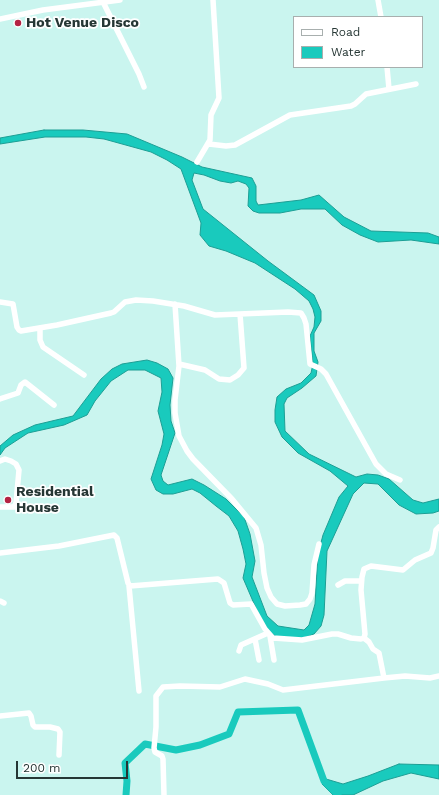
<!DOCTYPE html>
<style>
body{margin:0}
#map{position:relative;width:439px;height:795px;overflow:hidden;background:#caf5ef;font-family:"Work Sans",sans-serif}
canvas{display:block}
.legend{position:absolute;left:293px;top:16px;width:130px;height:52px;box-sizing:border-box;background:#fff;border:1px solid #a8afae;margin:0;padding:5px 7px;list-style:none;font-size:12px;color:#253634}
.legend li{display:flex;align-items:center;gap:8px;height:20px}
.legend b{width:20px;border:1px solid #a8afae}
.scale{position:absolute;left:16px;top:761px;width:112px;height:18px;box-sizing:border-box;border:2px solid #253634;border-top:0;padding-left:5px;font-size:12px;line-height:14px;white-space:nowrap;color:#253634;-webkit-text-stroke:3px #fff;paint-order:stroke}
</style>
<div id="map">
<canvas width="439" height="795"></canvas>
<ul class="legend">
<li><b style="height:5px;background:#fff"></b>Road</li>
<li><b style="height:11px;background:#19cabd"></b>Water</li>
</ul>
<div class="scale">200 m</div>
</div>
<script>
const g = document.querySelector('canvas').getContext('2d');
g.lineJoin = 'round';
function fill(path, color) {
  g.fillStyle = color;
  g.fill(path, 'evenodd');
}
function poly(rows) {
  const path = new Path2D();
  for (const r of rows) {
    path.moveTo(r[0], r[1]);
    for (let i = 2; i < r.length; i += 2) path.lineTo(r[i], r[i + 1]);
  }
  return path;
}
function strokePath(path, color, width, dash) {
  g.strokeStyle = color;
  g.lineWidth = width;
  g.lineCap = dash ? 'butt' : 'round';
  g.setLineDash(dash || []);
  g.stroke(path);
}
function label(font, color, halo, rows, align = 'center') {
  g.font = font + ' "Work Sans",sans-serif';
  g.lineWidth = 3.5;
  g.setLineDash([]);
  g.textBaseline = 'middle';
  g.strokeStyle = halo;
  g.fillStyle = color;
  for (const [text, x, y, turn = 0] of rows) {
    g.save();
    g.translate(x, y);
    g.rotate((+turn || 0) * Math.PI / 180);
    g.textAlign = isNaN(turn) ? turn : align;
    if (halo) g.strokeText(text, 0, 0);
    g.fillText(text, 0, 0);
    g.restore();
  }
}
const water = poly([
 [44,130,83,130,127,134,182,157,202,167,252,178,256,186,256,201,258,205,301,200,319,195,344,217,371,231,428,233,439,237,439,244,411,240,378,242,360,235,342,225,325,209,301,209,280,213,259,213,253,211,248,206,249,188,246,184,238,181,231,183,220,181,204,175,194,173,192,180,203,209,268,261,314,295,321,311,321,321,314,333,314,351,318,362,316,376,302,388,287,398,284,404,285,431,309,454,356,477,367,474,378,475,389,479,413,500,423,503,439,499,439,511,433,513,416,514,399,505,378,484,364,483,353,494,327,551,324,615,321,626,314,634,304,638,277,637,269,632,258,613,243,578,246,564,243,549,238,531,229,516,216,506,200,493,192,489,173,494,163,494,156,490,151,479,162,445,164,434,158,411,162,392,161,378,145,370,128,370,111,381,95,401,87,415,64,425,28,433,5,448,0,455,0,446,13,435,35,425,73,416,101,379,112,369,122,364,147,360,157,363,168,369,173,378,170,405,171,421,175,433,161,475,163,481,168,485,192,479,204,485,226,499,244,517,250,534,255,561,252,577,267,616,278,626,304,630,309,625,315,604,318,554,323,535,339,497,348,486,330,471,298,453,282,437,275,422,275,410,277,397,286,389,301,383,311,373,313,364,310,336,314,327,315,317,313,309,309,301,295,289,255,263,226,251,209,246,200,235,201,223,181,169,167,160,151,152,104,139,86,137,45,137,0,144,0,138,44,130],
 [399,764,439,765,439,779,411,773,383,781,353,795,333,795,322,784,326,779,343,784,368,776,399,764]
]);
const river = poly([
 [126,795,127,781,125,763,145,744,176,750,200,745,229,734,238,712,298,710,324,781,338,795]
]);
const minor = poly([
 [378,0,381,17],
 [103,2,139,74,144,87],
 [0,19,43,10,120,0],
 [387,67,389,89],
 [209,144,226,146,235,145,290,115,351,106,355,104,366,94,416,84],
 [197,162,210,140,211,115,219,98,213,0],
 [0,302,13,304,17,327,19,330,21,331,57,325,111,313,114,312,125,302,136,300,153,301,184,306,215,315,288,312,301,313,304,318,306,324,310,364,321,369,326,374,376,464,386,474,400,480],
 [175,304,179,366,175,400,175,413,179,436,187,451,193,459,232,499,256,528,261,545,264,573,267,588,271,597,277,604,285,606,300,605,306,604,310,599,312,593,314,565,319,544],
 [40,328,40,340,43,347,84,375],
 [179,364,205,370,219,379,230,380,238,375,244,368,240,314],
 [0,399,18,393,21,385,25,382,54,405],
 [0,461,5,459,11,461,16,464,19,470,16,503,14,507,0,507],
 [0,553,59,546,114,535,117,538,128,583,130,586,218,579,224,583,230,603,233,605,251,604,265,629,273,638,302,640,332,634,338,634,351,638,361,639,364,638,365,634,361,590,362,577,364,569,371,566,403,570,415,560,431,553,433,548,436,530,439,527],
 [338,585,345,581,361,581],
 [129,586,139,691],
 [0,601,4,603],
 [270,636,274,660],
 [364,638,369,642,373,649,379,653,384,678],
 [255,639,259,660],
 [239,651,241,645,268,633],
 [0,716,29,713,31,716,33,725,35,727,50,727,58,729,60,732,59,755],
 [164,795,163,759,162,756,155,752,154,748,156,727,156,696,163,687,180,686,220,687,245,679,268,684,283,690,384,678,405,676,430,678,439,676]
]);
const markers = [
 [18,23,4,"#b42243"],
 [8,500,4,"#b42243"]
];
const poiNames = [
 ["Hot Venue Disco",26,23],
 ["Residential",16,492],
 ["House",16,508]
];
fill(water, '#19cabd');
strokePath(water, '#1d9e94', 1);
strokePath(river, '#19cabd', 7);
strokePath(minor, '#fff', 5.5);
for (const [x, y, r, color] of markers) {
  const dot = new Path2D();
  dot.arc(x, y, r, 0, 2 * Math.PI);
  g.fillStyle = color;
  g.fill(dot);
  strokePath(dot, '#fff', 1.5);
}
label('bold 14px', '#253634', '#fff', poiNames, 'left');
</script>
